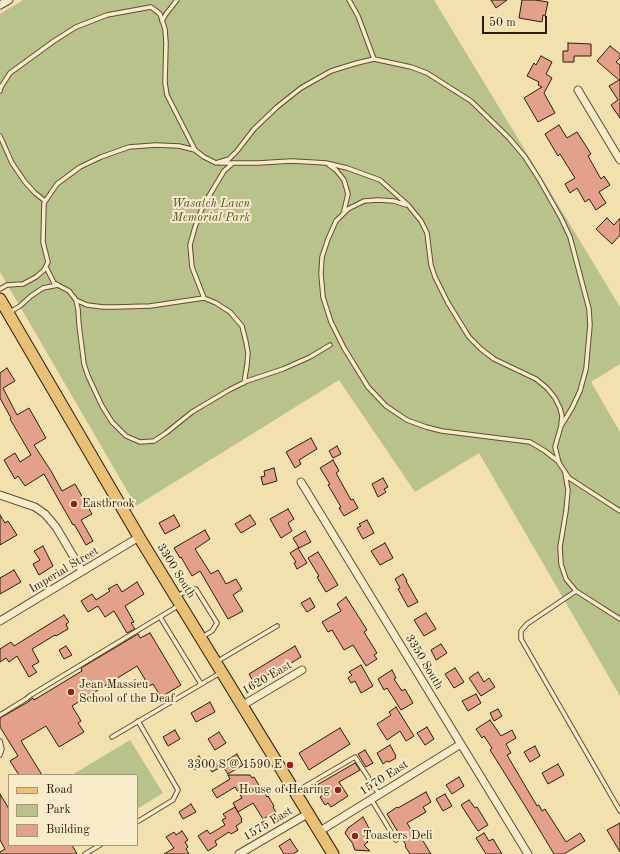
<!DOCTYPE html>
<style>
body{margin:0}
#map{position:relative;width:620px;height:854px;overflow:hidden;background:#f2e0ae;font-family:"Old Standard TT",serif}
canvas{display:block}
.legend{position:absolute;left:8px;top:774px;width:130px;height:72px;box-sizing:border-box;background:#f7ebca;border:1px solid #a7987c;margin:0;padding:5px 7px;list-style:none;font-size:12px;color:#2f1c07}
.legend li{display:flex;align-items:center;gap:8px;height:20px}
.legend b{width:20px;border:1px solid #a7987c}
.scale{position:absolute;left:482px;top:16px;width:65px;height:18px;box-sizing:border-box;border:2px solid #2f1c07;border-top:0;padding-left:5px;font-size:12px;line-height:14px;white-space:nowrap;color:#2f1c07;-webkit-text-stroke:3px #f7ebca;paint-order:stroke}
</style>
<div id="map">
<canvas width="620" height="854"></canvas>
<ul class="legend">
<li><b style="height:5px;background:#e9c077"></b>Road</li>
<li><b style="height:11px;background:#b9c28b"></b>Park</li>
<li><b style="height:11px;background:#e3a18b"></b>Building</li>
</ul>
<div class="scale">50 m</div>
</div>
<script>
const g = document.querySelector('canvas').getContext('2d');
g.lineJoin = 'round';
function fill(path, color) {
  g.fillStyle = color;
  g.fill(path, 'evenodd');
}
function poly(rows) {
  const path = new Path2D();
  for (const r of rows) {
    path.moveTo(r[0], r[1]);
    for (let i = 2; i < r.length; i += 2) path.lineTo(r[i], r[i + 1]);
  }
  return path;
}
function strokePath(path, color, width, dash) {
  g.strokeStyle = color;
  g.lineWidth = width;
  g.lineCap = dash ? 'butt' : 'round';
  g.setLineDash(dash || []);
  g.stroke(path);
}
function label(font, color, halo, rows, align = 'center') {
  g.font = font + ' "Old Standard TT",serif';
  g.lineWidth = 4;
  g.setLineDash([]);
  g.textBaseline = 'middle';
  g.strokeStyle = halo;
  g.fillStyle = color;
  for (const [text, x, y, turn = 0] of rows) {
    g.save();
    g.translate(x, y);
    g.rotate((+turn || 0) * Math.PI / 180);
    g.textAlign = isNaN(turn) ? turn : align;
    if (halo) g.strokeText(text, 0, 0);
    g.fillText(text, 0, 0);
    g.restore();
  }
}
const green = poly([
 [23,0,434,0,620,307,620,364,591,382,620,432,620,696,479,453,415,492,339,380,136,506,0,272,0,14],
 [130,740,163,793,137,809,137,775,72,775]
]);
const building = poly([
 [491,0,507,0,496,8,491,0],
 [522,0,535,0,548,2,545,16,543,15,542,22,519,18,522,0],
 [568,43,591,44,591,56,574,56,574,62,563,62,563,51,568,51,568,43],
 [610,46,620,54,620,58,616,62,620,65,620,118,611,105,618,100,609,86,619,80,597,61,610,46],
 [541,56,552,62,546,74,552,78,544,93,555,113,538,122,524,98,542,87,538,85,539,82,527,76,534,63,536,65,541,56],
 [559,125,567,138,577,132,591,154,588,156,601,179,604,176,610,185,599,192,606,203,596,210,589,199,585,202,577,188,570,193,565,184,575,178,560,154,558,156,545,134,559,125],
 [607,218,614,225,620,218,620,235,612,244,596,229,607,218],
 [7,368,15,381,3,388,17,415,29,408,46,438,34,445,51,471,62,491,75,484,92,514,81,520,93,541,86,545,74,524,73,525,44,474,25,486,18,476,15,479,4,460,15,453,20,462,31,455,10,419,11,418,0,398,0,373,7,368],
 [311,438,317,449,299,460,301,464,295,468,286,452,311,438],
 [337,446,341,454,333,458,329,451,337,446],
 [333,460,339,471,336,473,351,500,353,499,358,508,344,516,339,508,341,507,328,485,330,484,320,468,333,460],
 [274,468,277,481,263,485,261,477,265,476,264,471,274,468],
 [383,478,388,487,384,489,386,492,378,497,372,484,383,478],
 [288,509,294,519,288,523,292,531,281,538,270,519,288,509],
 [0,515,5,523,8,521,17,535,0,545,0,515],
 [174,515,180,526,165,534,159,523,174,515],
 [250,515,256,524,241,533,235,524,250,515],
 [367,520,374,533,363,539,357,528,361,526,359,524,367,520],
 [205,530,210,539,195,549,211,574,218,570,226,584,236,579,242,589,233,595,243,611,228,619,200,571,192,576,181,557,180,558,174,548,205,530],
 [305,531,311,542,299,548,293,538,305,531],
 [385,543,393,558,380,565,371,551,385,543],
 [43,546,53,566,39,575,33,564,40,560,34,551,43,546],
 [298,548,307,563,297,569,294,563,296,562,290,553,298,548],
 [318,552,338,585,326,592,317,577,319,576,308,558,318,552],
 [14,570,21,582,0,594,0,578,14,570],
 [403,574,407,581,406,581,418,602,408,607,398,589,400,588,395,579,403,574],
 [137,582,144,594,125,606,134,622,131,623,135,629,127,633,114,611,105,617,98,606,88,612,81,601,92,594,96,600,110,591,108,589,117,584,122,592,137,582],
 [346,597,367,630,364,632,377,653,374,655,377,659,366,666,353,645,344,650,332,630,328,632,322,622,341,611,337,604,346,597],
 [310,598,315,607,307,612,301,603,310,598],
 [426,613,436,629,424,636,414,620,426,613],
 [64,615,69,622,66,624,68,629,56,636,55,635,32,649,39,662,32,666,37,672,29,677,17,656,9,662,6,658,0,662,0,649,11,642,14,646,64,615],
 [150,633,181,685,161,697,153,684,149,686,137,666,72,706,81,721,78,723,84,732,59,747,46,726,21,741,42,775,19,775,10,761,18,756,0,727,0,718,28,702,33,698,34,700,82,671,81,668,138,634,140,638,150,633],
 [441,644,447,653,436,660,431,650,441,644],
 [66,646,72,655,64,659,59,650,66,646],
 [295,646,301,657,280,670,279,668,254,683,249,674,295,646],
 [361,665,373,686,361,693,355,681,351,683,348,678,352,675,349,672,361,665],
 [455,668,464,682,454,688,445,674,455,668],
 [392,670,396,678,394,679,402,691,405,689,413,703,401,710,387,688,384,690,378,679,392,670],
 [478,672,484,682,489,678,495,687,481,696,469,678,478,672],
 [476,694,481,703,468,711,462,701,476,694],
 [210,702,215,712,196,722,191,713,210,702],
 [396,707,414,736,406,741,400,731,387,740,377,724,391,715,389,712,396,707],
 [498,709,502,716,494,721,490,713,498,709],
 [490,720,501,736,512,730,516,738,506,744,511,753,507,755,537,806,539,805,542,811,545,809,566,842,580,833,585,841,564,854,554,854,527,809,497,761,490,750,492,748,484,736,482,738,476,729,490,720],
 [427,727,434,739,425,745,417,733,427,727],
 [340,728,350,744,309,770,299,753,340,728],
 [175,730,180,739,168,746,163,737,175,730],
 [219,732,226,743,215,750,208,739,219,732],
 [390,745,396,756,395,757,396,758,389,762,387,761,383,764,377,753,390,745],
 [535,746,540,756,530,762,524,752,535,746],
 [365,750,373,763,366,767,358,754,365,750],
 [237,754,243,765,228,774,221,764,237,754],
 [199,756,204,764,195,770,190,762,199,756],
 [214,760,219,768,212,772,207,764,214,760],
 [355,763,360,770,339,782,348,796,331,807,328,803,325,805,320,797,323,795,317,785,355,763],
 [558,764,564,775,548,784,542,773,558,764],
 [228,775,250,775,252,778,254,777,263,792,264,792,267,797,268,796,274,806,273,807,276,812,263,819,253,803,238,812,233,803,242,798,235,787,217,798,212,790,230,779,228,775],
 [459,777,464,786,452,794,446,785,459,777],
 [426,792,431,802,423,807,426,812,407,823,417,839,420,836,431,854,410,854,405,846,406,845,387,814,397,807,398,808,426,792],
 [0,794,9,809,9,845,72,845,77,854,0,854,0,852,5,849,0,840,0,794],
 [445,794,452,806,443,811,436,799,445,794],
 [469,800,475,808,477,807,488,825,478,831,461,805,469,800],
 [191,804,196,812,183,819,179,812,191,804],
 [235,807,242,819,241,820,242,822,236,826,238,830,231,834,229,832,215,841,217,845,208,851,198,836,207,830,210,834,225,825,222,820,226,818,223,814,235,807],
 [363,817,370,830,363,834,368,842,364,845,370,851,355,850,353,845,353,844,345,833,348,828,363,817],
 [620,823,620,852,607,830,620,823],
 [182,831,188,840,185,842,188,847,186,849,189,854,164,854,174,848,166,837,174,832,176,835,182,831],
 [484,833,489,841,493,839,502,854,486,854,476,838,484,833],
 [290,839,298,851,293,854,284,854,279,846,290,839]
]);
const lane = poly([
 [349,0,358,16,374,59],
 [162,21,166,14,177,0],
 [0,91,1,87,10,73,54,41,76,27,107,15,151,7,160,14,165,29,166,43,165,83,167,95,195,150],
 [0,136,12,163,25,182,35,193,45,201],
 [220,163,258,163,291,161,310,162,326,163,347,168,380,180,408,205,421,221,427,233,431,265,435,277,448,303,469,337,481,349,494,359,536,379,547,388,555,398,560,408,562,416,561,425],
 [329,165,336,170,344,180,348,194,344,211],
 [406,205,394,201,378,200,364,201,348,209,336,221,328,239,322,257,321,274,323,297,331,322,344,348,368,387,386,406,407,420,426,427,442,431,530,442,545,451,559,462],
 [46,267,54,283,69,291,76,300,78,309,79,325,84,364,88,376,102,406,112,422,126,436,140,442,154,441,166,433,192,412,229,390,247,381,283,369,310,357,330,345],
 [0,289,7,285,23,284,36,277,44,270,48,262,43,242,44,203,57,184,80,167,101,157,129,147,156,145,179,146,195,150,204,157,216,163,229,159,237,151,254,129,277,107,301,88,331,71,357,63,374,59,411,67,427,73,471,101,509,138,525,157,539,179,561,218,570,237,575,256,589,309,590,325,586,369,580,391,572,408,561,426,555,447,559,463,569,478,620,511],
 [204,298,192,267,190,245,195,227,203,206,224,171,233,163],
 [76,300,87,305,103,307,115,307,150,306,204,298,216,303,230,312,242,326,246,342,248,353,247,365,244,383],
 [10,312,20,306,31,296,43,288,58,285],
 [565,473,568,490,566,511,560,547,561,564,566,579,576,591,620,619],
 [576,591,527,624,521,631,521,639,620,811],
 [177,596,187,591,196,589,217,623,212,631,202,637],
 [160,617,201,684],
 [218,661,277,626],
 [0,715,26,699,31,695,178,606],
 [112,737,220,673],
 [0,741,2,749,0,755],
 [297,791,355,757,379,794],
 [371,799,396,840],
 [137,822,173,800,178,790,138,721],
 [85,854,100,845]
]);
const street = poly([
 [0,5,9,0],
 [578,90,620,160],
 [301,482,528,854],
 [0,495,35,507,45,514,56,527,82,571],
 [0,621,139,537],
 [243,705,302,670],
 [320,831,461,744],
 [239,854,309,813]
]);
const primary = poly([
 [0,299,139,537,333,854]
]);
const markers = [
 [74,504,4,"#8f2418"],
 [71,692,4,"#8f2418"],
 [290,765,4,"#8f2418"],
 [338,790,4,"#8f2418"],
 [355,836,4,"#8f2418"]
];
const parkNames = [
 ["Wasatch Lawn",211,204],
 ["Memorial Park",211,218]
];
const poiNames = [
 ["Eastbrook",82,504],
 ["Jean Massieu",79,685],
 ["School of the Deaf",79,699],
 ["3300 S @ 1590 E",282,765,"right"],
 ["House of Hearing",330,790,"right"],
 ["Toasters Deli",363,836]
];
const streetNames = [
 ["Imperial Street",64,570,-31],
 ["3300 South",176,571,58],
 ["3350 South",424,662,59],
 ["1620 East",267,678,-30],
 ["1570 East",384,778,-32],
 ["1575 East",268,824,-31]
];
fill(green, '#b9c28b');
fill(building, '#e3a18b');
strokePath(building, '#2f1c07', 1);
strokePath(lane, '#604d31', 5.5);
strokePath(street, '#604d31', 9);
strokePath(primary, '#2f1c07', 13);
strokePath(lane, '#f7ebca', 3.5);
strokePath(street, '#f7ebca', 7);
strokePath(primary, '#e9c077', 11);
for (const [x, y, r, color] of markers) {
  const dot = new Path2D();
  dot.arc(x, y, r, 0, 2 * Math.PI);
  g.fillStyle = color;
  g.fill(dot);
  strokePath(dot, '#f7ebca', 1.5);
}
label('italic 12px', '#584e2f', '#f7ebca', parkNames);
label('12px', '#2f1c07', '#f7ebca', poiNames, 'left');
label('12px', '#2f1c07', '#f7ebca', streetNames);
</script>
